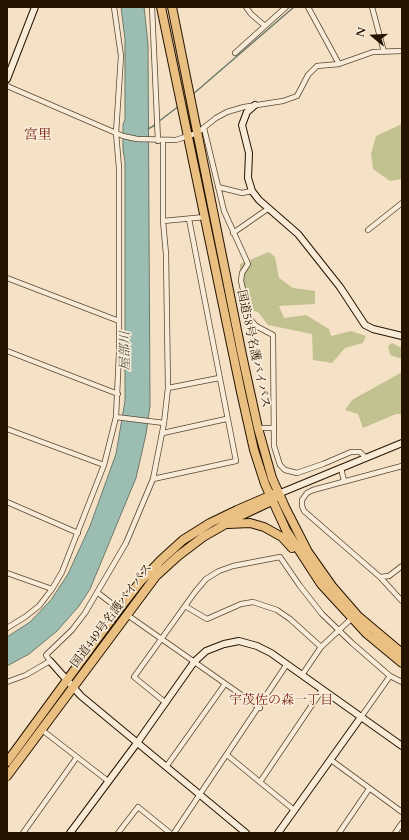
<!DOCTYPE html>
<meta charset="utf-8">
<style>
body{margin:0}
#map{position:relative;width:409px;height:840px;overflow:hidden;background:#f5e1c5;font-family:Cardo,serif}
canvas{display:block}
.frame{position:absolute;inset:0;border:8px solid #251400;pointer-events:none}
.north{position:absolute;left:353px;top:16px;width:40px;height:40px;-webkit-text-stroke:3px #f8ecd9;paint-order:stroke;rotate:288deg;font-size:11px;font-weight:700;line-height:16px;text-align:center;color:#251400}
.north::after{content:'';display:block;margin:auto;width:14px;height:18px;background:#251400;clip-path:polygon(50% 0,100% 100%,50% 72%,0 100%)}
</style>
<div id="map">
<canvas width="409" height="840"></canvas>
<div class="frame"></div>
<div class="north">N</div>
</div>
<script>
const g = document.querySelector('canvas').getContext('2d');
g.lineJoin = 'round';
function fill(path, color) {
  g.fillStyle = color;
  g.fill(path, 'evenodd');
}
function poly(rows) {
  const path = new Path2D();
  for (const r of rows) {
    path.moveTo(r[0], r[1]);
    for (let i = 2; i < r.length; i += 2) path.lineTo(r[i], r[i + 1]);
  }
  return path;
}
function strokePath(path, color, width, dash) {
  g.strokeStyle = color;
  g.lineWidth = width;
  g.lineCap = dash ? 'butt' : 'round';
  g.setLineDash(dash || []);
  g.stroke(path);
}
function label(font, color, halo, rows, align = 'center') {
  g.font = font + ' Cardo,"Noto Serif JP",serif';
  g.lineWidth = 3.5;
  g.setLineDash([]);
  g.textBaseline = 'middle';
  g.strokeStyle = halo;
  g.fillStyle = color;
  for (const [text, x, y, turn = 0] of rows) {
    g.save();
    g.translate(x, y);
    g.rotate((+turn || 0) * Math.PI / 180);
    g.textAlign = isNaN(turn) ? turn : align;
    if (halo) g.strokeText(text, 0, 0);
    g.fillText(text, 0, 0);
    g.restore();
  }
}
const green = poly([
 [402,124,402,179,390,181,373,169,371,154,376,136],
 [269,252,275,257,279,278,293,288,315,291,315,304,279,306,284,318,306,315,329,329,331,336,351,331,366,336,363,343,345,348,332,363,313,360,312,334,268,325,258,312,246,309,240,288,240,264],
 [392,343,402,348,402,359,390,355,388,346],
 [402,372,402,414,396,414,363,428,358,414,345,410,352,400]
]);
const water = poly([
 [121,7,144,7,148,44,150,406,146,434,136,478,90,589,79,606,57,631,29,654,7,666,7,637,30,622,51,600,68,574,90,526,116,454,125,401,125,162,123,149,123,124,125,120,125,39,121,7]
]);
const stream = poly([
 [192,95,294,7],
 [158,122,179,106],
 [148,129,155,125]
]);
const street = poly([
 [152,7,158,141],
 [246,7,251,14,265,26],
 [308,7,339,64],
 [372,7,384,52],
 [235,53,286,7],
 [7,86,123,136,137,139,176,140,197,133,216,118,227,112,244,107,283,101,297,96,308,75,317,66,339,64,373,52,402,51],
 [204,128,224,211,248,264,242,273,241,281,250,319,256,326,273,335,274,446,280,465,285,470,297,473,323,464,351,452,360,452,366,458],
 [218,187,242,193,252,191],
 [163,221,205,217],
 [368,230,402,203],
 [233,233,269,208],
 [7,278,119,321],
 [7,351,118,394],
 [168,388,219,378],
 [116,417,164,423],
 [258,428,274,428],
 [7,429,104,465],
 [163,433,226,419],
 [402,466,313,490,307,493,302,500,302,506,304,511,380,577,402,601],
 [341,468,344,481],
 [153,479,236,461,189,219],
 [7,502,78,533],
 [7,573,52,589],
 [380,577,389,576,402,566],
 [98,593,119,609],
 [185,606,207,619,241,604,253,602,277,610,290,619,321,647],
 [126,614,260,708],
 [7,628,25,617,39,606,52,589,62,572,104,465,116,417,119,353,119,168,116,133,121,56,114,7],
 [302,675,321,647,351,619],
 [7,682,26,675,50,661,46,655,72,630,85,613,126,543,153,479,164,423,168,388,166,254,163,221,163,141],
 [166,703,134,677,195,592,206,579,219,571,233,566,280,557,300,586,322,614,352,643,390,676,402,682],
 [361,717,390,676],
 [42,730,108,781],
 [227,755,294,810],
 [331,760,402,812],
 [166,767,225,684],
 [260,782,322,690],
 [23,833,77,757],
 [118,833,138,807,170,833],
 [174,833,287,664],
 [339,833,369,789],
 [395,833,402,823]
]);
const secondary = poly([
 [7,79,35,7],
 [255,105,247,112,242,125,249,153,248,178,252,191,259,200,298,234,340,287,365,325,373,329,402,336],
 [278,494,402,443],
 [50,661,81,696,246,833],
 [70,833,137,743,194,662,206,651,224,644,239,641,257,646,271,653,402,746],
 [278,833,361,717]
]);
const highway = poly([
 [161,7,241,392,254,450,265,484,286,530,321,584,367,634,402,663],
 [172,7,242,355,258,428,272,478,285,507,308,552,332,586,358,616,402,653],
 [228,524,250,523,264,527,282,537,292,548],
 [7,762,119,609,140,582,161,560,183,540,210,523,237,510,274,494],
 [7,776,156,576,178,556,203,537,238,517,272,501,275,498]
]);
const streetNames = [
 ["国道58号名護バイパス",253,349,78],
 ["国道449号名護バイパス",112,616,-53]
];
const waterNames = [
 ["屋部川",126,351,-90]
];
const neighbourhoodNames = [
 ["宇茂佐の森一丁目",281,701]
];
const quarterNames = [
 ["宮里",38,136]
];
fill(green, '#c2c190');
fill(water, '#9cbeb2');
strokePath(water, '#6c7a6b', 1);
strokePath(stream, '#6c7a6b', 1.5);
strokePath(street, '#594731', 6);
strokePath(secondary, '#251400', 8);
strokePath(highway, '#251400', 10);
strokePath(street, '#f8ecd9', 4.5);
strokePath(secondary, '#f8ecd9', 6);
strokePath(highway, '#eac082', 8);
label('12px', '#251400', '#f8ecd9', streetNames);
label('italic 13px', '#4f503e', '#f8ecd9', waterNames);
label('13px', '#7a1f14', '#f8ecd9', neighbourhoodNames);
label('14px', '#7a1f14', '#f8ecd9', quarterNames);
</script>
